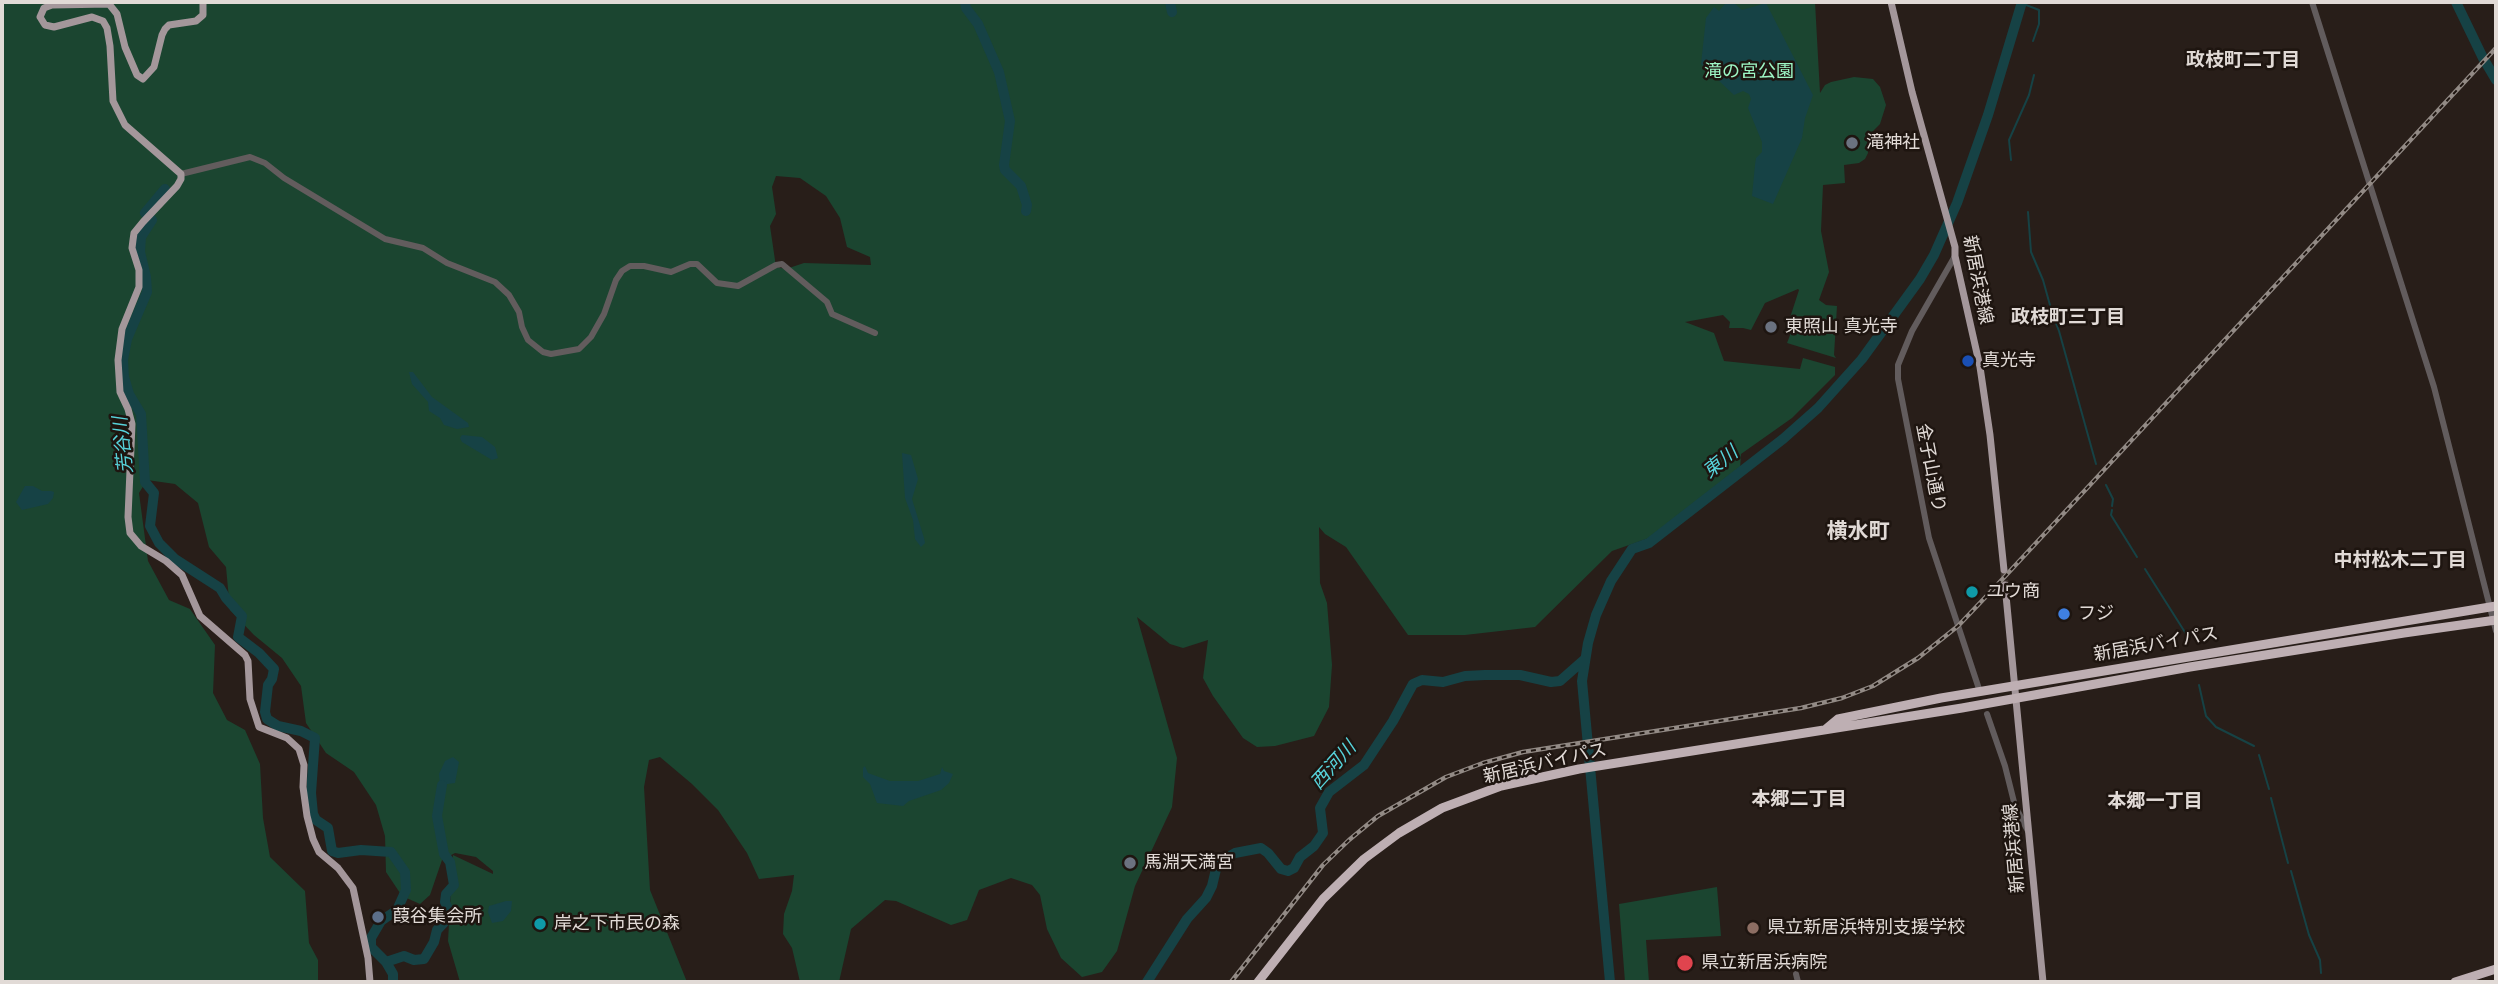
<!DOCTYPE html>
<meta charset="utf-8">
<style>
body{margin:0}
#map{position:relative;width:2498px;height:984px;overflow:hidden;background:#281e19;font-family:"Varela Round",sans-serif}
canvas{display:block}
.frame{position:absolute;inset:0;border:4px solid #e1dad6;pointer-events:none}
</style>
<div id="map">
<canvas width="2498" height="984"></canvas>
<div class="frame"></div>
</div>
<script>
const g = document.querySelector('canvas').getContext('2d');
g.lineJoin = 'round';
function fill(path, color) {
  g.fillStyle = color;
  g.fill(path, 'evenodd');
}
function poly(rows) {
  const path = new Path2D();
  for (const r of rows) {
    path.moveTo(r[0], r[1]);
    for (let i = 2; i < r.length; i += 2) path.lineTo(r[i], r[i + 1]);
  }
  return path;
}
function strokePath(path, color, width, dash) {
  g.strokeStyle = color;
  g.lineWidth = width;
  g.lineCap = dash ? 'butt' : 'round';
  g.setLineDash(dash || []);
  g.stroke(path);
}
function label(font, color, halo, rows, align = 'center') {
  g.font = font + ' "Varela Round","Noto Sans JP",sans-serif';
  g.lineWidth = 5;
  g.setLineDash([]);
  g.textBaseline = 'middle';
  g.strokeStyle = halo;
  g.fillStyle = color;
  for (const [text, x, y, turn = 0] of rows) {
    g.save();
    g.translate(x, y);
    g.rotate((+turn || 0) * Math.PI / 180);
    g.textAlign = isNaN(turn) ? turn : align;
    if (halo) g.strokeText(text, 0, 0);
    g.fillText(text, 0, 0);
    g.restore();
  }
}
const green = poly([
 [2,2,1742,2,1746,4,1773,2,1774,4,1784,2,1815,2,1820,93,1825,85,1831,82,1854,77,1873,79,1880,87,1886,105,1880,124,1867,137,1868,153,1865,159,1859,163,1844,165,1845,183,1823,185,1821,231,1829,272,1819,300,1826,305,1837,306,1834,355,1836,358,1787,343,1792,330,1787,327,1799,290,1798,289,1765,303,1751,330,1743,328,1729,328,1730,322,1723,315,1685,322,1714,333,1724,361,1800,369,1803,358,1835,367,1835,375,1792,418,1741,454,1740,469,1649,538,1612,551,1535,627,1465,635,1408,635,1346,547,1325,534,1319,527,1320,583,1327,603,1332,665,1329,707,1314,736,1275,746,1257,747,1243,738,1213,696,1203,678,1208,640,1183,648,1170,644,1137,617,1177,758,1172,807,1135,886,1117,951,1102,972,1082,977,1061,958,1047,929,1040,895,1032,885,1011,878,979,890,967,920,951,925,896,901,885,900,851,929,839,982,800,982,792,948,783,934,784,914,792,891,794,875,759,879,747,853,718,810,692,784,660,757,649,760,644,787,650,890,687,982,460,982,448,941,453,855,493,874,493,871,476,857,455,853,442,860,430,895,420,904,402,896,386,872,385,836,376,805,354,772,326,753,306,723,301,686,282,658,254,635,230,610,226,567,209,547,198,503,175,484,147,480,139,493,148,561,169,600,190,609,215,645,213,693,227,720,245,730,260,764,263,818,270,857,305,891,309,943,318,960,318,982,2,982],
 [776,176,800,178,826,196,840,218,847,247,870,257,871,265,804,263,786,269,776,267,770,226,776,214,772,187],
 [1717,887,1721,936,1646,940,1649,982,1625,982,1619,904]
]);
const water = poly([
 [1723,2,1733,2,1742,10,1766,3,1813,95,1805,118,1802,138,1773,204,1752,196,1755,165,1756,158,1762,152,1762,142,1748,108,1751,99,1749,94,1743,91,1734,95,1701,64,1706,18,1714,7,1719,11,1725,4],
 [409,372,413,372,432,397,468,423,469,427,457,429,444,425,440,418,429,411,428,402,412,384],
 [462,435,482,437,495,447,498,458,492,460,462,442,460,438],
 [902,453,911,455,918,479,912,499,924,538,925,543,921,547,915,539,913,520,905,498],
 [25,486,33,486,42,491,51,491,54,492,53,498,48,504,22,510,16,502],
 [453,757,459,762,455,783,440,785,439,774,445,761],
 [865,766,868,773,890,781,918,781,940,774,942,767,944,771,953,774,949,783,941,790,909,801,903,806,877,803,870,784,863,777,863,768],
 [506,901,512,901,511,911,503,921,492,923,488,912,489,906]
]);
const stream = poly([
 [2021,3,2039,10,2039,24,2033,41],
 [2011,160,2009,140,2029,95,2034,75],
 [2028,212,2031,252,2043,280,2053,316,2059,331,2096,464],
 [2106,485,2113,499,2112,506],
 [2112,510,2111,515,2137,557],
 [2145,569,2188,637],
 [2199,685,2206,716,2216,727,2254,746],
 [2259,755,2269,789],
 [2271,798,2288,863],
 [2291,871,2309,935,2320,960,2321,973]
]);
const river = poly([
 [965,2,966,8,978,24,999,72,1010,121,1004,165,1005,170,1021,186,1027,205,1026,211],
 [1170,2,1172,12],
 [2456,2,2483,58,2496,80],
 [165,189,145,213,152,220,141,237,140,252,146,277,147,292,127,339,123,360,124,377,129,394,141,414,145,482,154,493,150,526,159,543,175,559,220,588,226,598,242,616,238,637,259,653,274,669,272,679,268,685,265,712,267,719,278,726,301,731,315,738,311,793,313,814,316,820,328,828,332,851,338,853,361,850,391,852,405,872,406,890,397,910,381,921,371,938,371,947,386,962,393,974,393,982],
 [386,962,404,956,414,960,424,959,434,942,437,930,451,915,445,902,446,894,454,885,450,862,444,854,437,816,442,785],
 [1147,982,1187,919,1206,898,1212,886,1217,865,1221,861,1235,853,1261,848,1268,853,1281,869,1288,871,1294,868,1300,857,1314,846,1323,833,1320,808,1329,792,1364,765,1393,721,1413,684,1422,680,1443,682,1465,676,1485,675,1520,675,1551,682,1560,681,1585,659],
 [1610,982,1582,681,1588,643,1596,615,1611,581,1632,549,1649,543,1783,439,1818,408,1862,359,1920,279,1934,255,1957,203,1988,115,2022,2]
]);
const majorTunnel = poly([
 [2004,570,2005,585]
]);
const minor = poly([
 [2312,2,2434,387,2496,631],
 [181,174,250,157,265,163,284,178,385,239,423,248,447,263,495,282,509,295,519,312,522,327,528,340,543,352,551,354,579,349,591,337,604,314,616,280,622,271,630,266,644,266,671,272,690,264,697,264,717,283,738,286,776,265,782,264,827,302,832,314,875,333],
 [1955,256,1912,331,1898,365,1898,379,1929,538,1980,692],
 [1987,714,2005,766,2015,806,2028,831],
 [1796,974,1798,982]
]);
const major = poly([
 [203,2,203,15,196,21,169,25,165,29,162,35,154,67,143,79,137,75,125,47,117,14,109,4,52,5,44,8,40,17,45,25,54,27,92,17,103,21,107,28,110,46,113,101,125,125,181,174,181,179,177,186,143,222,134,233,133,240,132,248,139,270,139,287,122,329,118,360,120,392,128,409,132,424,128,517,130,533,141,546,166,561,182,575,200,616,245,655,248,661,250,699,259,727,287,738,299,749,304,765,303,787,307,816,313,839,319,852,338,868,353,888,368,958,370,982],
 [1891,2,1912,92,1955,247,1955,256,1980,367,1990,435,2004,570],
 [2005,585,2043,982]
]);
const highway = poly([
 [1826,729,1838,719,1941,698,2496,606],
 [1258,982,1323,899,1364,859,1399,833,1442,808,1501,786,1579,769,1962,708,2190,667,2404,633,2496,620],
 [2455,982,2496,969]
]);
const rail = poly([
 [1231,982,1323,865,1349,840,1378,816,1446,777,1483,763,1523,752,1801,708,1842,698,1873,686,1918,658,1958,626,1997,585,2496,48]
]);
const markers = [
 [1852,143,7,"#6b7280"],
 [1771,327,7,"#6b7280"],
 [1968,361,7,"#1a4fb4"],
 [1972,592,7,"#0f9aa8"],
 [2064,614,7,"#3f7fe0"],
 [1130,863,7,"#6b7280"],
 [378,917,7,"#5c6f8a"],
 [540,924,7,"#0f9aa8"],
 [1753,928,7,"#8d6e63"],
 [1685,963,9,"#e0444e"]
];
const parkNames = [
 ["滝の宮公園",1749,72]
];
const poiNames = [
 ["滝神社",1866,143],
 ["東照山 真光寺",1785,327],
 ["真光寺",1982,361],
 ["ユウ商",1986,592],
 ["フジ",2078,614],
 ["馬淵天満宮",1144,863],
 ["葭谷集会所",392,917],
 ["岸之下市民の森",554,924],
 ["県立新居浜特別支援学校",1767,928],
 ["県立新居浜病院",1701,963]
];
const streetNames = [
 ["新居浜港線",1977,280,79],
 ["金子山通り",1930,468,79],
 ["新居浜バイパス",2156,645,-10],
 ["新居浜バイパス",1545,764,-13],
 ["新居浜港線",2015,848,-95]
];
const neighbourhoodNames = [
 ["政枝町二丁目",2243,61],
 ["政枝町三丁目",2068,318],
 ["中村松木二丁目",2400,561],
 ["本郷二丁目",1799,800],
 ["本郷一丁目",2155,802]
];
const waterNames = [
 ["芳谷川",124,445,-96],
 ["東川",1721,463,-39],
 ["西河川",1334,766,-48]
];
const quarterNames = [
 ["横水町",1858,532]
];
fill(green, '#1b4530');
fill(water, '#164245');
strokePath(stream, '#164245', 2);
strokePath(river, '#164245', 10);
strokePath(majorTunnel, '#443a35', 7, [7, 3.5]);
strokePath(minor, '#625c5d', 6);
strokePath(major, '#a4979b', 7);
strokePath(highway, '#beafb3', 9);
strokePath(rail, '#928a85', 4.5);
strokePath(rail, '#1e1510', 2, [5]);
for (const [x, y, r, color] of markers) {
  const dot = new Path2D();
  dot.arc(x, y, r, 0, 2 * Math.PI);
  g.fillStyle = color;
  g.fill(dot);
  strokePath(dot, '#1e1510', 2.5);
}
label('18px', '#9df6c5', '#1e1510', parkNames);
label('18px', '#e1dad6', '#1e1510', poiNames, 'left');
label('18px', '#e1dad6', '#1e1510', streetNames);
label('bold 19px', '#e1dad6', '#1e1510', neighbourhoodNames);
label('italic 19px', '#57d3db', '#1e1510', waterNames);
label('bold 21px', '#e1dad6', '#1e1510', quarterNames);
</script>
